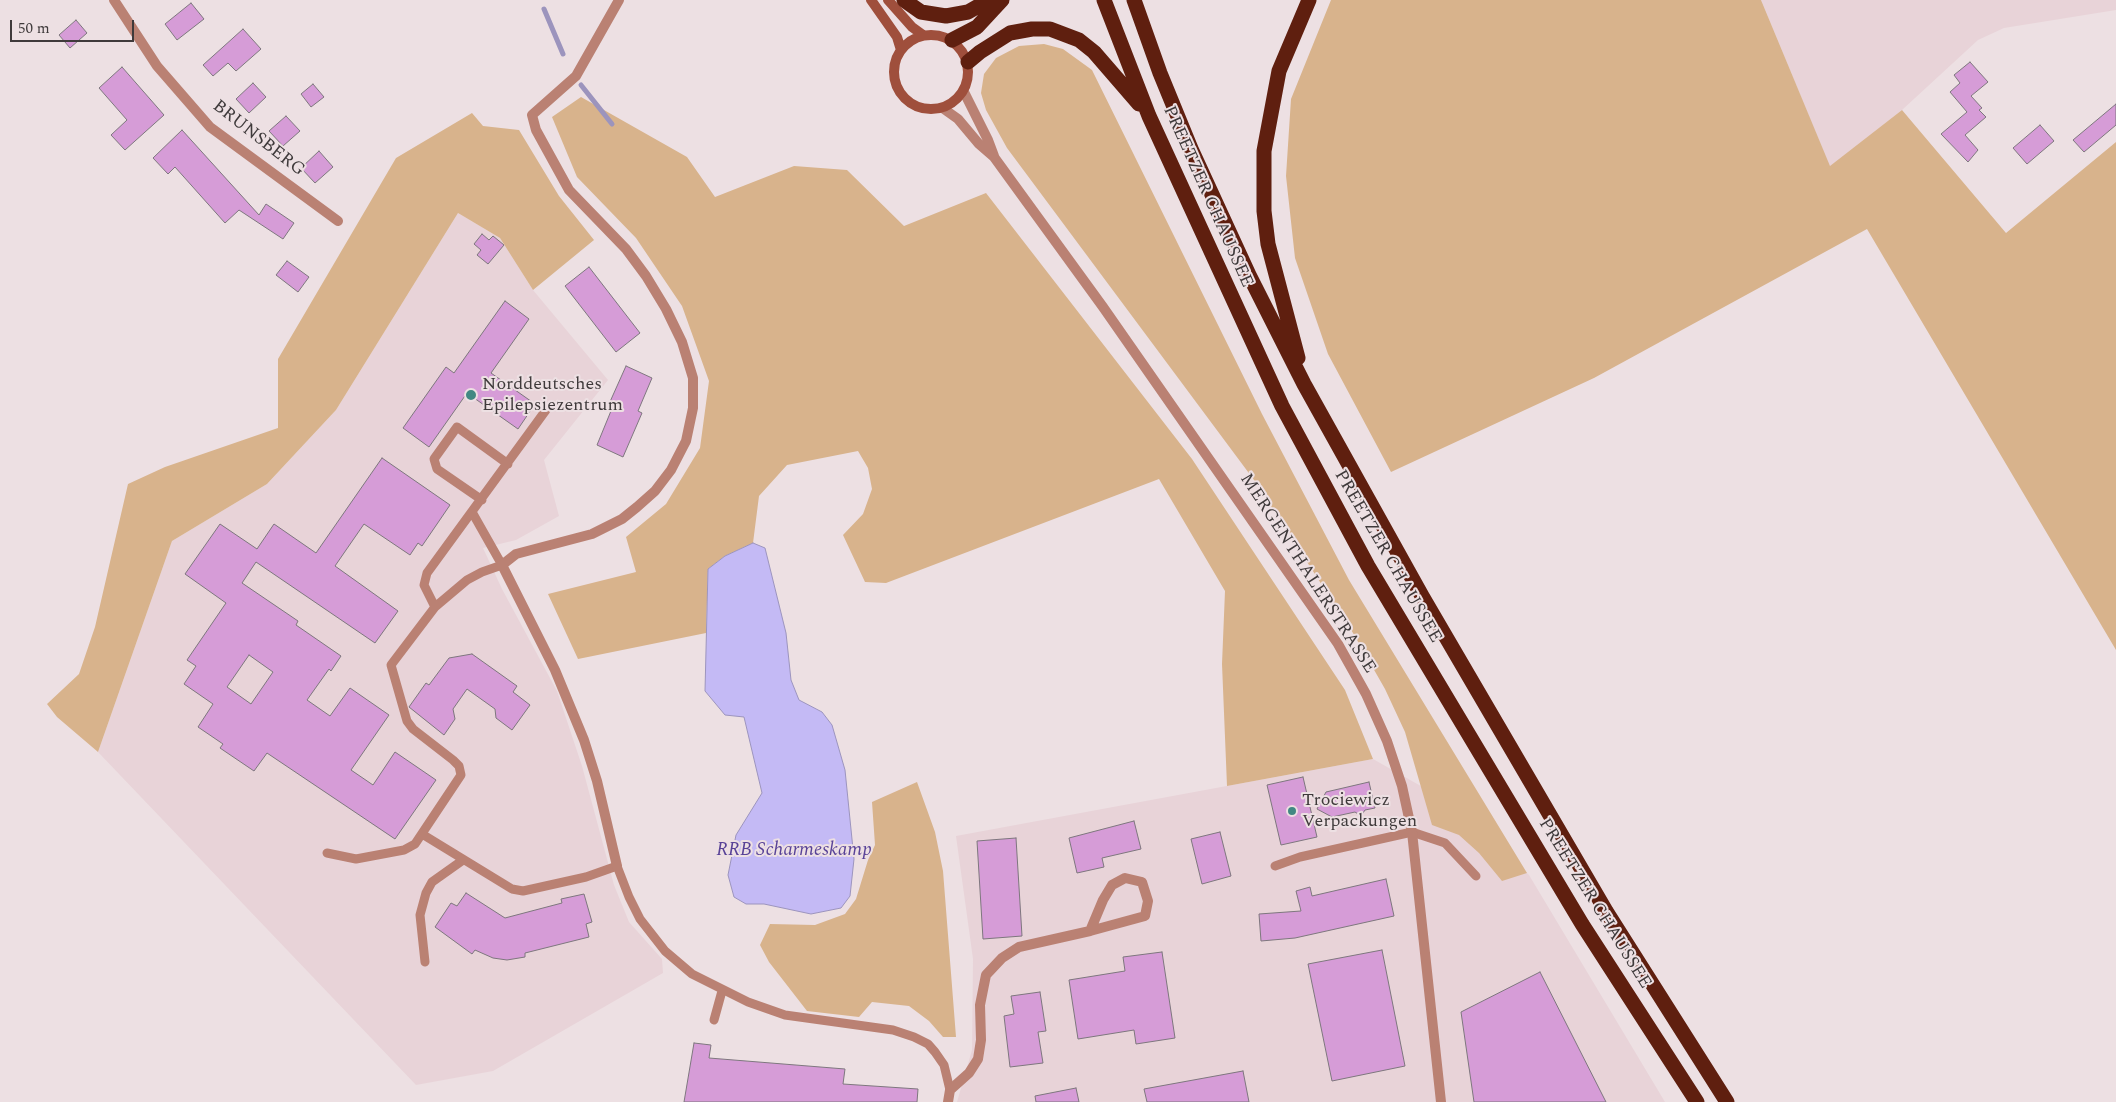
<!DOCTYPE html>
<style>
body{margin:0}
#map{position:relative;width:2116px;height:1102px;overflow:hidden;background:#ede0e3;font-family:Spectral,serif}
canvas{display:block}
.scale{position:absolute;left:10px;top:20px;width:124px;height:22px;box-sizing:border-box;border:2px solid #3f3a3b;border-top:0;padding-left:6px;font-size:15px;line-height:18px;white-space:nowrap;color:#3f3a3b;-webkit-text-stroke:4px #ede0e3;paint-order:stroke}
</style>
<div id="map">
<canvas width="2116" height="1102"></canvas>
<div class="scale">50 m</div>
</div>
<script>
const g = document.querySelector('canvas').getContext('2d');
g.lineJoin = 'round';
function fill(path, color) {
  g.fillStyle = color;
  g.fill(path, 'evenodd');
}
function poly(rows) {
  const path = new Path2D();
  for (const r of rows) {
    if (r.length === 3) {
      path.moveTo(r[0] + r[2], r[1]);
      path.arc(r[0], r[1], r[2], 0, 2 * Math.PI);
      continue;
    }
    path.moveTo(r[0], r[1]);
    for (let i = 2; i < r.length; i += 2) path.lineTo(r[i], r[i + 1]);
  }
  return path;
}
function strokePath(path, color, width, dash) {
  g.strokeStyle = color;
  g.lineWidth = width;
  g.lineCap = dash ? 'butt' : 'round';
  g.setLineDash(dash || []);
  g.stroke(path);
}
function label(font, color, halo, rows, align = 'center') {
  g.font = font + ' Spectral,serif';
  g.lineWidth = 4;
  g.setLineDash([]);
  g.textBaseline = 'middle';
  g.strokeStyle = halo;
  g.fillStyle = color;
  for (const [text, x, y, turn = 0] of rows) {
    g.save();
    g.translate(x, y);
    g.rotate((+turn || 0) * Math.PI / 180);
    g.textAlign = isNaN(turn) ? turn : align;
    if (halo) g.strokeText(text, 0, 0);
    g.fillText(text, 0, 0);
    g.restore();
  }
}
const built = poly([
 [1761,0,2116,0,2116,10,2004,28,1978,40,1902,110,1830,167],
 [458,213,500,238,533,290,608,380,544,460,559,516,516,540,483,548,502,589,557,691,582,766,614,885,629,922,662,959,663,973,493,1071,416,1085,98,752,172,541,267,484,336,410],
 [1373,759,1458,807,1529,875,1665,1102,957,1102,972,1050,973,959,956,836]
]);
const green = poly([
 [1331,0,1761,0,1830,166,1902,110,2006,233,2116,142,2116,650,1867,229,1594,378,1391,472,1328,354,1295,258,1286,176,1291,99],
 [1044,44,1063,49,1092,70,1262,414,1349,580,1527,873,1502,881,1479,853,1459,835,1432,825,1405,732,1385,689,1353,633,1254,480,1007,148,986,110,981,93,984,74,996,58,1019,46],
 [581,97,687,157,715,197,794,166,847,170,904,226,986,193,1192,459,1345,690,1373,759,1227,786,1222,664,1225,591,1159,479,886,583,865,582,843,535,863,514,872,489,868,468,858,451,787,465,759,496,753,543,725,556,708,569,706,633,578,659,548,594,636,572,626,537,666,504,700,448,709,381,682,306,636,238,577,177,552,117],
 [472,113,483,126,519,130,559,196,594,240,533,290,500,238,458,213,336,410,267,484,172,541,98,752,57,717,47,704,79,674,95,627,128,484,165,467,278,428,278,359,396,158],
 [917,782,935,832,943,871,956,1037,943,1037,929,1021,909,1006,872,1002,859,1017,807,1011,769,962,760,945,770,924,815,925,845,914,856,899,868,860,875,845,872,802]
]);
const water = poly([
 [753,543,765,548,786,633,791,680,799,700,822,712,832,725,845,770,854,859,850,896,841,908,811,914,764,904,746,904,734,897,728,875,736,835,762,793,744,717,725,715,705,691,708,569,725,556,753,543]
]);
const stream = poly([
 [544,9,563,54],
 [581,85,612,124]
]);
const building = poly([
 [191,3,204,19,177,40,165,24,191,3],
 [76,20,87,33,70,48,59,35,76,20],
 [243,29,261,49,236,71,228,63,213,76,203,65,243,29],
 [1970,62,1988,82,1971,96,1982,108,1979,110,1986,117,1965,135,1978,150,1968,162,1941,134,1967,112,1950,92,1960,83,1954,75,1970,62],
 [122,67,164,115,125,150,111,135,127,120,99,88,122,67],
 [253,83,266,97,249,113,236,99,253,83],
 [313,84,324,97,311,107,301,94,313,84],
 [2116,104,2116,125,2084,152,2073,140,2116,104],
 [286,116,300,131,283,146,269,131,286,116],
 [2040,125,2054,141,2027,164,2013,148,2040,125],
 [182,130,259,215,266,204,294,223,283,239,239,210,225,223,175,167,168,174,153,158,182,130],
 [319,151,333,167,315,183,301,168,319,151],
 [482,234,489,240,493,236,504,245,488,264,477,255,481,250,474,244,482,234],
 [287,261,309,277,298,292,276,275,287,261],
 [589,267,640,333,616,352,565,286,589,267],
 [505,301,529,319,491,373,535,404,518,429,467,393,429,447,403,428,446,367,454,373,505,301],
 [626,366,652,378,638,411,642,413,623,457,597,445,613,406,609,404,626,366],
 [382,458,450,505,422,546,418,543,410,555,364,524,335,566,398,611,375,643,256,562,242,583,298,621,296,625,341,656,331,671,329,669,307,700,330,716,350,688,389,715,351,770,373,785,395,752,436,780,395,839,267,753,254,771,220,748,223,744,198,727,213,704,184,684,196,666,187,660,226,603,185,574,220,524,257,549,274,524,316,553,382,458],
 [249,655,273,672,251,704,227,687,249,655],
 [472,654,517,686,513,692,530,705,512,730,496,718,495,709,467,689,453,709,455,719,444,735,409,707,426,683,429,685,449,658,472,654],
 [1303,777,1317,837,1281,845,1267,785,1303,777],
 [1369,782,1375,808,1365,810,1361,816,1355,812,1332,817,1317,809,1326,792,1369,782],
 [1134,821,1141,849,1102,858,1104,867,1077,873,1069,838,1134,821],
 [1220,832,1231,876,1202,884,1191,839,1220,832],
 [1016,838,1022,936,983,939,977,841,1016,838],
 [1386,879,1394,916,1295,938,1261,941,1259,914,1301,911,1296,891,1310,887,1312,896,1386,879],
 [466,893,505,918,562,903,561,899,584,894,592,922,586,924,589,937,525,953,525,957,507,960,493,958,475,950,472,954,435,927,451,903,457,906,466,893],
 [1382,950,1405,1066,1332,1081,1308,964,1382,950],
 [1162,952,1175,1038,1136,1044,1134,1030,1078,1039,1069,980,1125,971,1123,957,1162,952],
 [1540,972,1606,1102,1474,1102,1461,1012,1540,972],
 [1040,992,1046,1031,1038,1032,1043,1063,1010,1067,1004,1016,1014,1014,1011,996,1040,992],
 [694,1043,711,1045,709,1058,845,1069,843,1084,918,1089,917,1102,684,1102,694,1043],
 [1243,1071,1249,1102,1147,1102,1144,1089,1243,1071],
 [1076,1088,1079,1102,1036,1102,1035,1096,1076,1088]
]);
const lane = poly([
 [482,500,437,469,434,459,457,427,508,464],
 [435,607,424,585,427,573,546,410],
 [422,834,512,889,523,891,586,877,617,866,629,897,640,919,665,951,692,974,748,1002,785,1015,893,1030,914,1037,928,1044,935,1052,944,1065,950,1090],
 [327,853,356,859,404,850,415,844,461,775,459,766,453,760,413,729,407,721,391,665,435,607,467,580,482,572,502,565,472,512],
 [1275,866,1300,857,1412,832,1445,843,1476,876],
 [425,962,420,915,426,893,432,882,463,860],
 [714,1020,722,991]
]);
const street = poly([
 [114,0,157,66,210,127,338,221],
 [964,92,988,140,994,156],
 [944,109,958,119,979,144,994,157,1103,307,1338,644,1366,694,1387,741,1402,786,1412,832,1441,1102],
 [617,866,597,781,584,740,555,670,502,565,516,554,592,534,622,519,637,507,655,491,671,470,686,441,693,408,693,378,682,342,666,309,646,276,626,249,569,190,536,130,532,115,576,76,619,0],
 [948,1102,950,1090,969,1073,978,1059,981,1040,980,1005,986,975,1002,958,1019,947,1090,931,1145,916,1148,901,1142,882,1125,878,1112,885,1103,900,1090,931]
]);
const secondary = poly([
 [871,0,897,37,901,50],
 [888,0,912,27,923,35],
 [931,72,37]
]);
const highway = poly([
 [904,0,921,12,946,16,968,12,989,0],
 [1104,0,1149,116,1282,406,1368,566,1582,924,1697,1102],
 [1134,0,1160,73,1192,151,1249,275,1304,384,1422,596,1606,911,1727,1102],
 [952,40,977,27,1002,0],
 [968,62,980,52,1010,33,1032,29,1050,29,1079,40,1094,52,1139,104],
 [1298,358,1268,244,1264,211,1264,151,1279,71,1309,0]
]);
const markers = [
 [471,395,6,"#418883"],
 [1292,811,5,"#418883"]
];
const streetNames = [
 ["BRUNSBERG",258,139,38],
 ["PREETZER CHAUSSEE",1207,197,66],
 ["PREETZER CHAUSSEE",1387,557,60],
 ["MERGENTHALERSTRASSE",1307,574,57],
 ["PREETZER CHAUSSEE",1594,904,58]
];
const poiNames = [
 ["Norddeutsches",482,385],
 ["Epilepsiezentrum",482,406],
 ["Trociewicz",1302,801],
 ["Verpackungen",1302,822]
];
const waterNames = [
 ["RRB Scharmeskamp",794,851]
];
fill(built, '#e8d3d8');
fill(green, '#d8b38c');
fill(water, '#c4baf5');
strokePath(water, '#9c94bd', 1);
strokePath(stream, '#9c94bd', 5);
fill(building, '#d69cd7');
strokePath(building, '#7e777e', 1);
strokePath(lane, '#ba8173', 9);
strokePath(street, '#ba8173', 10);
strokePath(secondary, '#9f4f3c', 10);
strokePath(highway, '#5f1f0f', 15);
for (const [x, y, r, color] of markers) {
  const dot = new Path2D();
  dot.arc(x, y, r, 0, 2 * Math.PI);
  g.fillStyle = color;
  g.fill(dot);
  strokePath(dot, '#ede0e3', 2);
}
label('18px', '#3f3a3b', '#ede0e3', streetNames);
label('18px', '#3f3a3b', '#ede0e3', poiNames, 'left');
label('italic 19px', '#584297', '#ede0e3', waterNames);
</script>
